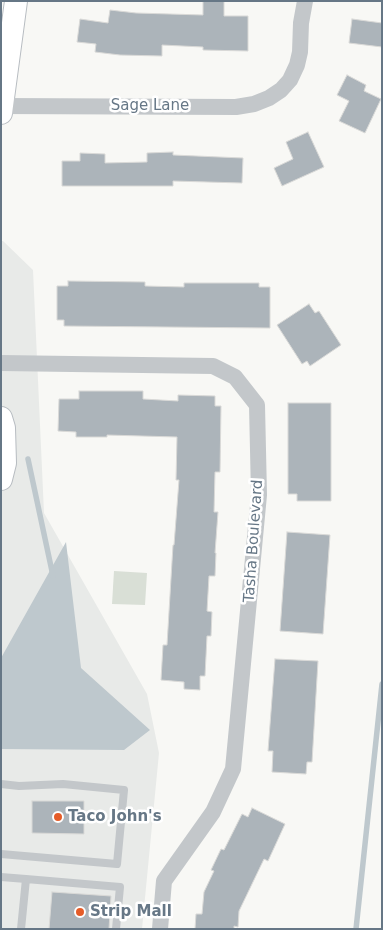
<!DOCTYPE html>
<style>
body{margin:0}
#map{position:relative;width:383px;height:930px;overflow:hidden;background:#f8f8f5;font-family:"DejaVu Sans",sans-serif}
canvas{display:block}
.frame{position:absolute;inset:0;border:2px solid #667786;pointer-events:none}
</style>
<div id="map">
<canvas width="383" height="930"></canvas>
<div class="frame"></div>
</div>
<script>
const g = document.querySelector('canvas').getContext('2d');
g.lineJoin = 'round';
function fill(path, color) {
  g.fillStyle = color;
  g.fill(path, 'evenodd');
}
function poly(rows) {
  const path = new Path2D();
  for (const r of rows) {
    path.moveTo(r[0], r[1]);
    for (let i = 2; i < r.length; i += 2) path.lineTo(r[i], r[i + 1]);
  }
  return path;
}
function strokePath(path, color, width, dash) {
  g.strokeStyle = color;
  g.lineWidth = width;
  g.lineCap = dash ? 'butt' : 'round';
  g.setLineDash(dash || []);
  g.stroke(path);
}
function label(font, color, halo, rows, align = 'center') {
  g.font = font + ' "DejaVu Sans",sans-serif';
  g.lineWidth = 5;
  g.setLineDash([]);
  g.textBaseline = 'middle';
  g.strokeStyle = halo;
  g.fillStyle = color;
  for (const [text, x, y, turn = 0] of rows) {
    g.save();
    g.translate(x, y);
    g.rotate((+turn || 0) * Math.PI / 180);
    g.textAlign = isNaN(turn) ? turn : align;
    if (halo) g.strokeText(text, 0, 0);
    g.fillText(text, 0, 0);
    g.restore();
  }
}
const built = poly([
 [1,241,3,241,33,270,44,513,147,694,159,753,142,929,1,929]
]);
const green = poly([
 [114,571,147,573,145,605,112,604]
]);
const water = poly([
 [66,542,81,668,150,730,124,750,1,749,1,658]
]);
const stream = poly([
 [28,459,53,576],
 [356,929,382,684]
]);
const building = poly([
 [203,1,224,1,224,16,248,16,248,51,203,50,203,47,162,45,162,56,120,55,95,52,96,44,77,42,80,19,108,23,110,10,136,13,203,15,203,1],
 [352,19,382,23,382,47,349,43,352,19],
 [347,75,366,85,364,91,381,99,365,133,339,121,349,101,337,95,347,75],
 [308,132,324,167,282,186,274,168,293,159,286,142,308,132],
 [173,152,173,155,243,158,242,183,173,181,173,186,62,186,62,161,80,161,80,153,105,154,105,163,147,162,147,153,173,152],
 [68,281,145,282,145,286,184,287,184,283,259,283,259,287,270,287,270,328,64,326,64,320,57,320,57,286,68,286,68,281],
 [309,304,315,313,319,311,341,345,310,366,307,361,302,364,277,325,309,304],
 [79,391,143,391,143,399,178,401,178,395,215,396,215,406,221,406,220,472,215,472,214,512,218,512,215,553,216,553,215,576,209,576,207,611,212,612,211,636,207,636,205,676,200,676,200,690,184,689,184,682,161,680,163,645,167,645,173,545,174,545,179,480,176,480,177,437,107,435,107,437,76,437,76,432,58,431,59,399,79,399,79,391],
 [288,403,331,403,331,501,297,501,297,494,288,494,288,403],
 [287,532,330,535,323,634,280,631,287,532],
 [275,659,318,661,312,762,307,762,306,774,272,772,273,751,268,751,275,659],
 [32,801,84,801,84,834,32,833,32,801],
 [252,808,285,824,268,861,264,859,239,911,238,927,234,926,234,929,195,929,196,914,202,914,204,892,214,871,211,870,221,849,224,850,242,814,248,817,252,808],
 [52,892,111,896,109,929,49,929,52,892]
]);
const lane = poly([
 [1,784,19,786,63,784,124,790,117,864,1,854],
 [1,877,26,879,21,929],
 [26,879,120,887,116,929]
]);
const street = poly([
 [1,106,236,107,254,104,269,98,281,90,290,80,297,65,300,52,301,23,305,1],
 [1,363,213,366,235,377,257,405,259,495,233,769,213,812,164,881,160,929]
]);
const secondary = poly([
 [1,113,16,1],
 [1,418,4,428,5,463,1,479]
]);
const markers = [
 [58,817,5,"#e55c28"],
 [80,912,5,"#e55c28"]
];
const streetNames = [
 ["Sage Lane",150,106],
 ["Tasha Boulevard",254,541,-86]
];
const poiNames = [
 ["Taco John's",68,817],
 ["Strip Mall",90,912]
];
fill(built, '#e8eae8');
fill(green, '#d9dfd6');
fill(water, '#bec8cd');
strokePath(stream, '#bec8cd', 5.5);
fill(building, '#acb4ba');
strokePath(building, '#d9d9d7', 1);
strokePath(secondary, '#b7bcc1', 24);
strokePath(lane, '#c3c7ca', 8);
strokePath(street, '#c3c7ca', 16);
strokePath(secondary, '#fff', 22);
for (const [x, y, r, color] of markers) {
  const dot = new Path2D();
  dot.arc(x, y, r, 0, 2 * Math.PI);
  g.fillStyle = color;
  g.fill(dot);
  strokePath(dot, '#fff', 2);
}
label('15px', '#667786', '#fff', streetNames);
label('bold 15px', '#667786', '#fff', poiNames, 'left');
</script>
